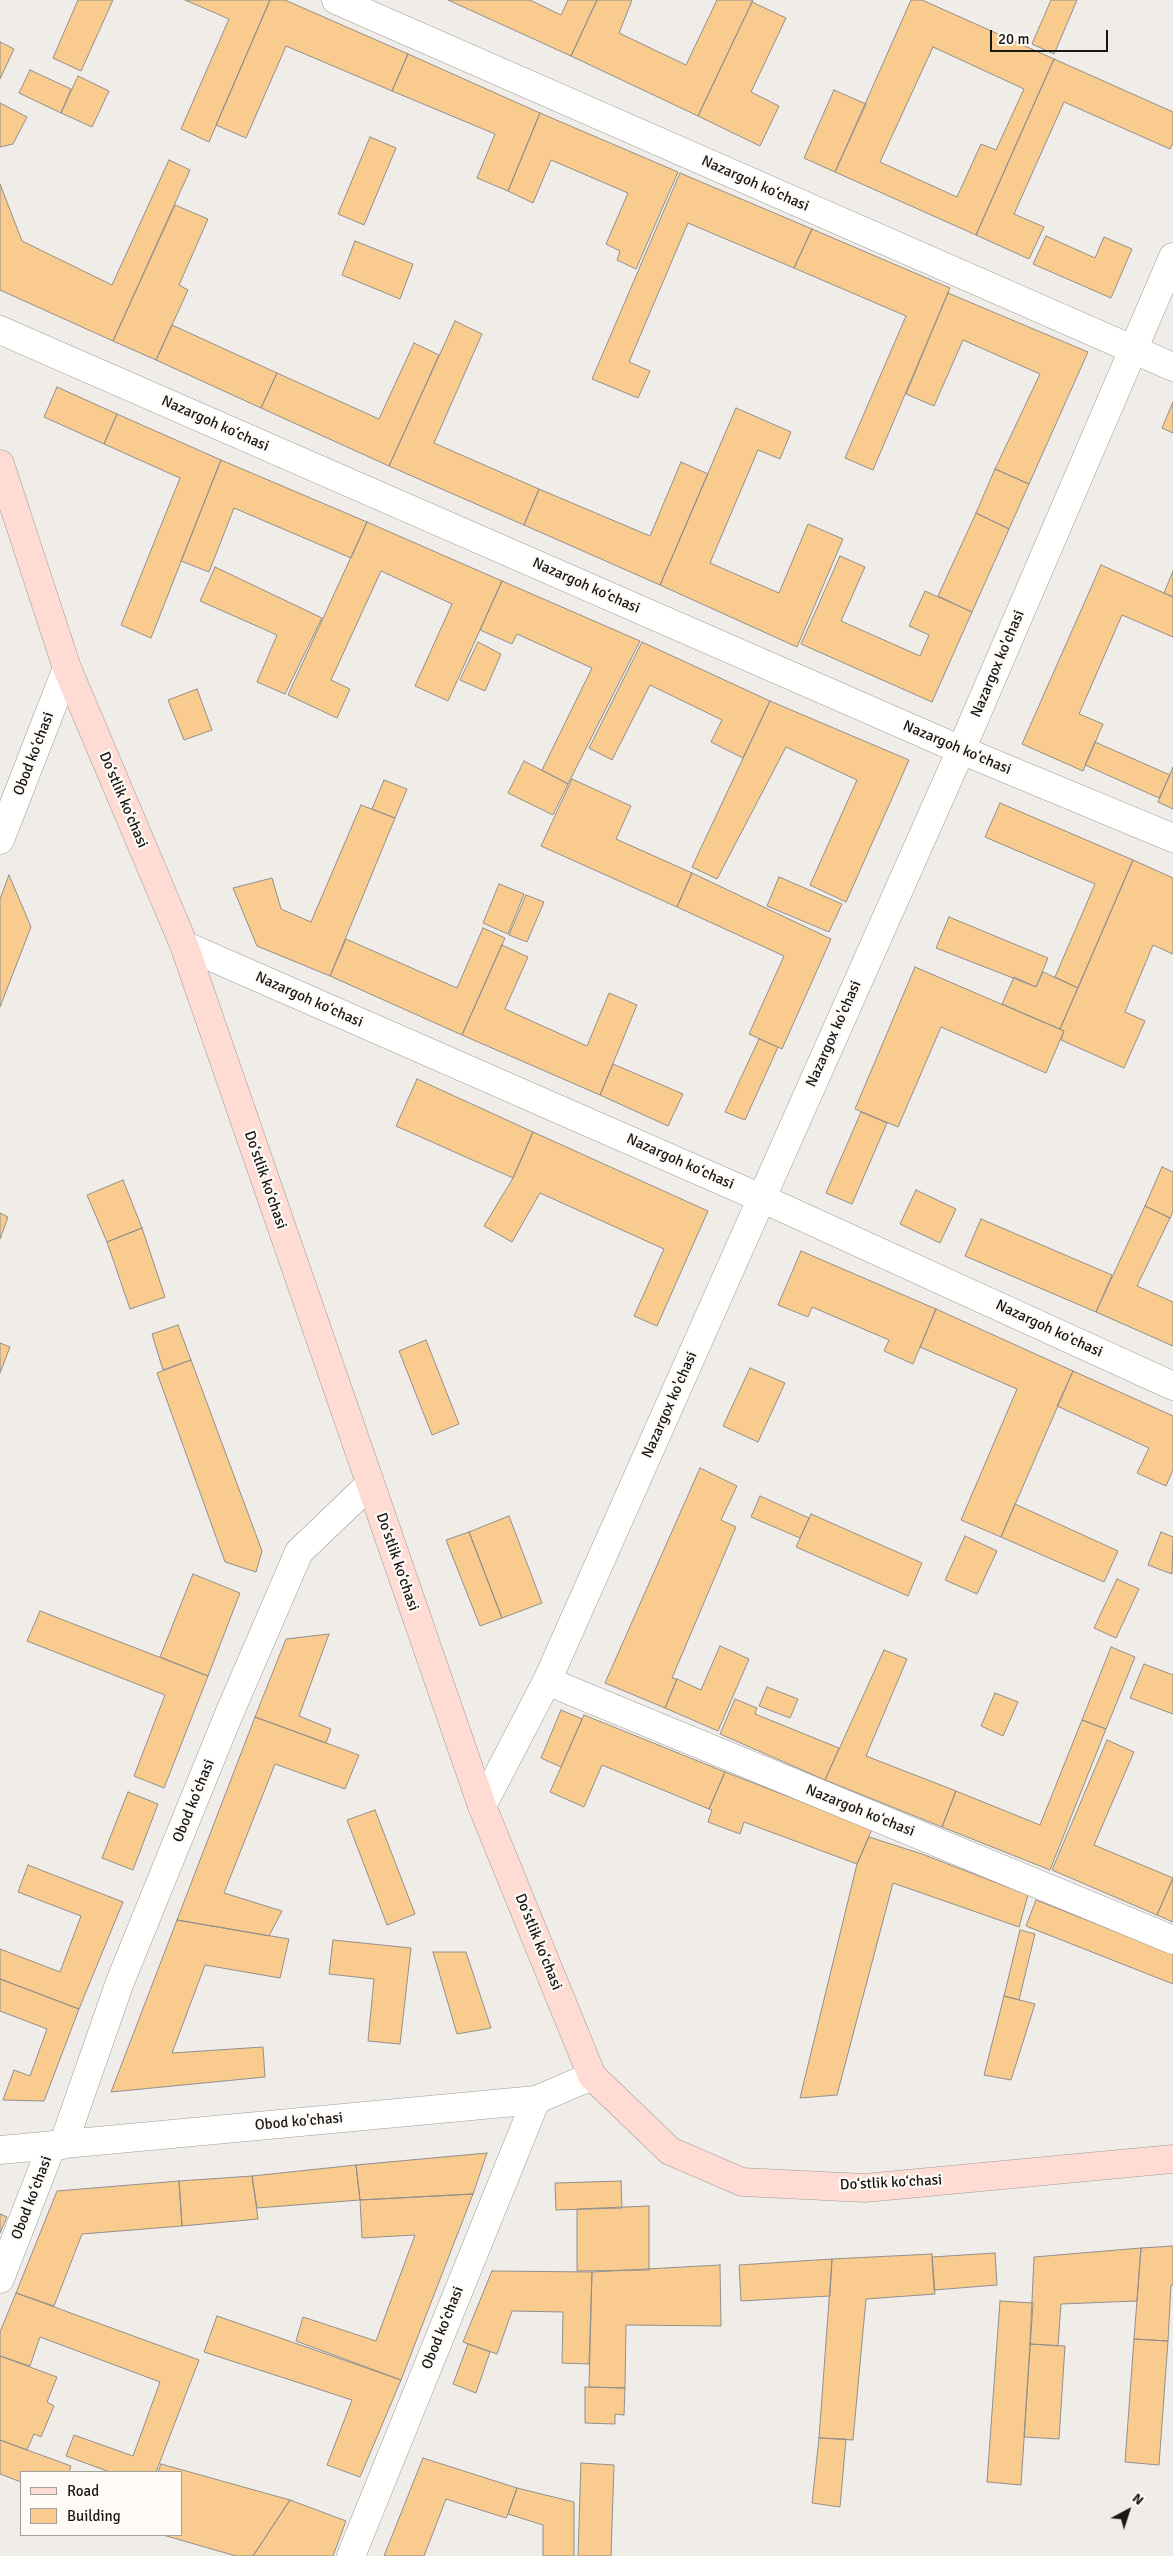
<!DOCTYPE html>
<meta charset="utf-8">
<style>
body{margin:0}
#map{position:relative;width:1173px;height:2556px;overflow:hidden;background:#f0ede9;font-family:Signika,sans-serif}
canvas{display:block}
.legend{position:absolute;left:20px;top:2471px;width:162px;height:65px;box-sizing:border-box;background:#fefaf6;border:1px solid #a29f9c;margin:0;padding:6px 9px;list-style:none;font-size:15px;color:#181715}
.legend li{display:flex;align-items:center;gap:10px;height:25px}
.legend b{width:25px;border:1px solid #a29f9c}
.north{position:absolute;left:1103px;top:2486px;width:50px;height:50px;-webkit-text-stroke:4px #fefaf6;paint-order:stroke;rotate:40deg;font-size:14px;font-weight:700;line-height:20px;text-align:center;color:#181715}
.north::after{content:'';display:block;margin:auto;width:18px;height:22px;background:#181715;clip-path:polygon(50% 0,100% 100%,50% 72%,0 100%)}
.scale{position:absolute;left:990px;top:30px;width:118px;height:22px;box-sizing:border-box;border:2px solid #181715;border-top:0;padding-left:6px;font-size:15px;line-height:18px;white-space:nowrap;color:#181715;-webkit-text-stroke:4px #fefaf6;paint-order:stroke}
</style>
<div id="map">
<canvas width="1173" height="2556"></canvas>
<ul class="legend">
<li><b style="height:6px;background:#fedcd4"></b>Road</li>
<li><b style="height:14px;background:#f9cb8e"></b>Building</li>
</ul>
<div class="north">N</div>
<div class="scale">20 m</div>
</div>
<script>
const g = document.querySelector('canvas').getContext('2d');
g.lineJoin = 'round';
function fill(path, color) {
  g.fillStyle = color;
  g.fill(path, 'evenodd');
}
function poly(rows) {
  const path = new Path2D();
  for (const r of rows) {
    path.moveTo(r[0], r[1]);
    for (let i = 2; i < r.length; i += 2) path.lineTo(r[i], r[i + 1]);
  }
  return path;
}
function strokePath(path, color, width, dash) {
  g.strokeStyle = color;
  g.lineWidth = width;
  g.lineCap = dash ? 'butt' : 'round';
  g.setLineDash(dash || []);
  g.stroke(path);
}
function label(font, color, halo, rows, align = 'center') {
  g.font = font + ' Signika,sans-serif';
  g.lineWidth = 4.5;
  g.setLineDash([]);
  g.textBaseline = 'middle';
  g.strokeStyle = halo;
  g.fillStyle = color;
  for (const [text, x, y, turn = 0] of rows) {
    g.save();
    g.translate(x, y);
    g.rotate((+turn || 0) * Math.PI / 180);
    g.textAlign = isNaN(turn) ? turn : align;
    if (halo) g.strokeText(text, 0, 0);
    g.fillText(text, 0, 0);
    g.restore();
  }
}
const building = poly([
 [78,0,113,0,81,71,53,58,78,0],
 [185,0,270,0,209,142,181,129,229,19,185,0],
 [270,0,285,0,408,54,392,91,286,46,246,138,216,125,270,0],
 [448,0,530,0,561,15,568,0,597,0,571,56,448,0],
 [597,0,632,0,619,33,686,65,717,0,753,0,698,116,571,56,597,0],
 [911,0,922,0,1054,59,976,235,835,172,911,0],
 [933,47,1024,89,996,150,981,144,957,197,880,162,933,47],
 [1051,0,1077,0,1054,54,1032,44,1051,0],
 [752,2,786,18,751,92,779,106,760,146,698,116,752,2],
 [0,42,14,49,0,79,0,42],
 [408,54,540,113,508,191,477,178,495,134,392,91,408,54],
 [1054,59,1173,112,1173,143,1170,149,1064,102,1014,214,1044,227,1029,259,976,235,1054,59],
 [30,70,71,89,61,113,19,93,30,70],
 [78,76,109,91,92,127,61,113,78,76],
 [834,90,866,104,835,172,804,158,834,90],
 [0,103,27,117,13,144,0,147,0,103],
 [540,113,678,172,636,269,617,260,620,251,606,244,628,193,551,160,533,203,508,191,540,113],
 [370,137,396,148,364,225,338,214,370,137],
 [169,160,190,170,113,341,0,290,0,184,22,241,112,285,169,160],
 [680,173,812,229,794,268,688,223,629,362,650,371,638,398,592,379,680,173],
 [175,205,208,219,179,285,188,290,156,360,113,341,175,205],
 [812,229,950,288,873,470,845,458,906,316,794,268,812,229],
 [1046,236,1095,258,1104,237,1132,249,1111,298,1033,264,1046,236],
 [355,241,413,264,400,299,342,275,355,241],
 [948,293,1088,352,1029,484,995,469,1040,374,963,340,934,406,906,394,948,293],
 [455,321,482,334,434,443,539,489,524,525,389,466,455,321],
 [172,325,277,373,261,408,156,360,172,325],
 [414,343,439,355,389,466,261,408,277,373,379,419,414,343],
 [57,387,117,414,104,444,44,417,57,387],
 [1173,402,1173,433,1162,428,1173,402],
 [736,408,791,432,780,459,758,450,710,563,779,593,808,524,843,539,797,647,660,585,736,408],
 [117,414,221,460,151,638,121,625,180,478,104,444,117,414],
 [221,460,367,522,351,558,234,508,209,572,181,561,221,460],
 [681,462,708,474,660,585,524,525,539,489,650,536,681,462],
 [995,469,1029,484,1009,529,976,513,995,469],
 [976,513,1009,529,972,612,938,596,976,513],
 [367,522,502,581,448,701,415,686,452,604,381,571,331,680,350,689,337,718,288,695,367,522],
 [840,556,865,567,841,621,920,656,929,635,909,626,925,591,972,612,932,702,801,644,840,556],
 [1101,565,1173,597,1173,637,1122,615,1079,714,1103,724,1083,771,1022,744,1101,565],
 [215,567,322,618,285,694,257,682,277,635,200,601,215,567],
 [1173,571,1173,597,1164,593,1173,571],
 [502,581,640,641,568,784,542,770,592,668,517,634,512,644,480,630,502,581],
 [478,642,501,654,485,691,460,680,478,642],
 [642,642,770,701,743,758,711,742,722,720,650,685,612,760,589,748,642,642],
 [197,689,212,730,184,740,168,700,197,689],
 [770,701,909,760,846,902,810,885,857,780,786,747,717,879,692,867,770,701],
 [1095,742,1170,775,1159,798,1085,765,1095,742],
 [524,761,568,784,553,815,508,793,524,761],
 [1173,767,1173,809,1158,802,1173,767],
 [572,779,631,806,616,839,692,873,677,907,541,846,572,779],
 [384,780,407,789,395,818,372,809,384,780],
 [1000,803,1133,860,1078,988,1055,977,1095,884,985,837,1000,803],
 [361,805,395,818,330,976,257,946,233,888,272,878,281,909,311,922,361,805],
 [1133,860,1173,878,1173,954,1153,945,1125,1012,1145,1021,1124,1068,1061,1040,1064,1031,1060,1029,1133,860],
 [692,873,831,939,782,1049,749,1034,784,956,677,907,692,873],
 [9,875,31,927,0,1007,0,899,9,875],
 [779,877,842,904,829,932,767,906,779,877],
 [499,884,524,894,508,934,483,923,499,884],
 [526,895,544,902,527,942,509,935,526,895],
 [949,917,1048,958,1036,987,936,948,949,917],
 [483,928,505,938,462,1035,330,976,346,939,457,988,483,928],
 [502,945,528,957,505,1009,587,1046,609,993,637,1005,600,1095,462,1035,502,945],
 [915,967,1064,1031,1046,1073,941,1027,898,1127,855,1109,915,967],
 [1043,972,1078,988,1060,1029,1002,1004,1014,977,1036,987,1043,972],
 [759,1039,778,1047,745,1120,725,1112,759,1039],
 [613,1064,683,1094,668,1126,600,1095,613,1064],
 [417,1079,533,1132,513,1178,396,1126,417,1079],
 [861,1112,887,1123,852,1204,826,1193,861,1112],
 [533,1132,708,1211,657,1326,634,1316,664,1249,540,1193,512,1242,484,1226,513,1178,533,1132],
 [1162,1167,1173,1172,1173,1211,1170,1218,1145,1206,1162,1167],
 [123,1180,142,1228,107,1242,87,1195,123,1180],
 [916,1190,956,1209,940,1243,900,1224,916,1190],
 [1145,1206,1170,1218,1137,1286,1173,1302,1173,1346,1096,1312,1145,1206],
 [0,1213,8,1217,0,1239,0,1213],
 [981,1219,1112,1275,1096,1312,965,1256,981,1219],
 [142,1228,165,1297,130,1309,107,1242,142,1228],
 [801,1251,936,1309,913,1364,884,1351,889,1340,812,1307,808,1317,778,1305,801,1251],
 [936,1309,1073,1371,1001,1537,961,1520,1017,1389,920,1347,936,1309],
 [178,1325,191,1360,163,1370,152,1334,178,1325],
 [426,1340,459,1424,432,1435,399,1351,426,1340],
 [0,1343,10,1347,0,1373,0,1343],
 [191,1360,262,1551,256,1572,225,1562,157,1373,191,1360],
 [750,1368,785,1383,758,1442,723,1426,750,1368],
 [1073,1371,1173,1416,1173,1470,1166,1486,1137,1473,1149,1448,1057,1406,1073,1371],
 [700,1468,737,1486,721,1520,736,1527,672,1678,677,1679,665,1708,605,1683,700,1468],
 [760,1496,809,1518,800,1538,751,1517,760,1496],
 [1015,1504,1118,1551,1104,1582,1001,1537,1015,1504],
 [811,1514,922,1563,908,1596,796,1547,811,1514],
 [509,1516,542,1603,502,1618,469,1532,509,1516],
 [469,1532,502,1618,480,1626,446,1540,469,1532],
 [1161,1532,1173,1537,1172,1574,1148,1565,1161,1532],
 [965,1536,997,1551,977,1594,945,1580,965,1536],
 [193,1574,240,1593,208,1676,160,1657,193,1574],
 [1117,1579,1139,1589,1116,1638,1094,1628,1117,1579],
 [40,1611,208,1676,164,1788,134,1776,165,1695,27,1641,40,1611],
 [329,1634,299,1716,331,1729,326,1743,255,1717,286,1639,329,1634],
 [720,1646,749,1659,718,1731,665,1708,677,1679,701,1690,720,1646],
 [1111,1647,1135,1657,1106,1729,1082,1720,1111,1647],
 [884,1650,907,1659,866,1756,956,1791,942,1827,825,1780,884,1650],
 [1144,1664,1173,1675,1173,1714,1130,1698,1144,1664],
 [767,1687,798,1699,790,1718,759,1706,767,1687],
 [995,1693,1018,1702,1003,1736,981,1726,995,1693],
 [735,1699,757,1708,755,1714,839,1748,825,1780,720,1734,735,1699],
 [561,1710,582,1719,561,1767,541,1758,561,1710],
 [584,1715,725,1772,709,1809,602,1765,584,1807,550,1792,584,1715],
 [255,1717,359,1755,345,1789,275,1764,224,1893,282,1911,269,1936,177,1920,255,1717],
 [1082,1720,1106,1729,1050,1870,942,1827,956,1791,1040,1825,1082,1720],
 [1107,1740,1134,1752,1094,1845,1173,1878,1157,1915,1052,1870,1107,1740],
 [725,1772,872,1829,857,1864,744,1822,740,1834,708,1822,712,1810,709,1809,725,1772],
 [128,1792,158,1804,133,1870,102,1858,128,1792],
 [375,1810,415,1914,387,1925,347,1820,375,1810],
 [869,1837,922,1854,1028,1895,1019,1927,893,1883,837,2095,800,2098,857,1864,869,1837],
 [28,1865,123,1902,79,2009,0,1979,0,1949,60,1972,81,1916,18,1892,28,1865],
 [1173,1878,1173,1922,1157,1915,1173,1878],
 [1036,1900,1173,1954,1173,1984,1026,1926,1036,1900],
 [177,1920,289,1939,280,1978,205,1965,172,2053,263,2047,265,2077,111,2092,177,1920],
 [1020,1930,1035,1934,1019,2000,1004,1996,1020,1930],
 [333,1940,411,1948,400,2044,368,2041,374,1979,329,1974,333,1940],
 [433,1952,466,1952,491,2028,457,2034,433,1952],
 [0,1979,79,2009,44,2101,3,2100,14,2070,30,2076,47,2029,0,2011,0,1979],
 [1004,1996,1035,2004,1011,2080,984,2075,1004,1996],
 [487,2153,473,2194,360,2200,356,2165,487,2153],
 [356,2165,360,2200,257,2208,252,2176,356,2165],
 [252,2176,258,2219,182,2226,179,2181,252,2176],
 [179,2181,182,2226,82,2234,54,2306,16,2293,57,2191,179,2181],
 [621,2181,622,2208,556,2210,555,2183,621,2181],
 [473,2194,401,2380,296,2341,303,2317,376,2341,415,2235,362,2238,360,2200,473,2194],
 [649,2206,649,2270,577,2271,577,2209,649,2206],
 [0,2214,7,2217,0,2233,0,2214],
 [1173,2246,1173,2285,1171,2285,1168,2341,1134,2339,1141,2248,1173,2246],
 [1141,2248,1137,2301,1061,2304,1058,2346,1030,2344,1034,2257,1141,2248],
 [995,2253,997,2285,934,2290,932,2257,995,2253],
 [932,2254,935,2294,866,2299,853,2440,819,2438,832,2259,932,2254],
 [832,2259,830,2296,741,2301,739,2265,832,2259],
 [720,2265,721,2326,626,2325,625,2388,589,2387,592,2272,720,2265],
 [492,2271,592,2272,589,2364,562,2363,563,2312,512,2311,497,2354,463,2342,492,2271],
 [16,2293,199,2360,156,2472,110,2472,66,2456,74,2435,133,2456,160,2382,40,2337,30,2366,0,2356,0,2332,16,2293],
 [1000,2301,1033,2303,1021,2485,987,2482,1000,2301],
 [217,2316,401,2380,360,2477,327,2465,352,2400,204,2352,217,2316],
 [1134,2339,1168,2341,1159,2465,1125,2462,1134,2339],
 [468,2344,490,2352,476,2393,453,2384,468,2344],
 [1030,2344,1065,2346,1059,2439,1024,2437,1030,2344],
 [0,2356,57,2377,47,2402,54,2406,41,2437,34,2434,27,2450,0,2440,0,2356],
 [585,2387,625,2388,624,2415,615,2414,615,2424,585,2423,585,2387],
 [819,2438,846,2439,840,2507,812,2503,819,2438],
 [0,2440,71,2466,69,2472,21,2472,21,2482,0,2474,0,2440],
 [423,2458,517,2488,508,2514,506,2518,446,2499,424,2556,384,2556,423,2458],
 [581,2463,614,2465,611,2556,578,2556,581,2463],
 [161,2464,290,2500,253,2556,236,2556,163,2535,181,2535,181,2472,158,2472,161,2464],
 [517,2488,574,2502,574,2556,543,2556,543,2525,508,2514,517,2488],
 [290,2500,346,2521,333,2556,253,2556,290,2500]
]);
const street = poly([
 [336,0,1173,367],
 [0,330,961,750,1173,838],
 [0,840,67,668],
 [184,945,761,1198,1173,1386],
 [547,1681,1173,1940],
 [482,1806,547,1681,961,750,1173,257],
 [63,2145,120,1982,229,1714,299,1552,370,1484],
 [0,2150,536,2100,592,2076],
 [0,2279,52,2145],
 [351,2556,536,2100]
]);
const secondary = poly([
 [0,464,67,668,184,945,482,1806,592,2076,670,2151,742,2182,865,2188,1173,2159]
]);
const streetNames = [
 ["Nazargoh koʻchasi",755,184,24],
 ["Nazargoh koʻchasi",215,424,24],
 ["Nazargoh koʻchasi",586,586,24],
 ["Nazargox ko'chasi",998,664,-67],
 ["Nazargoh koʻchasi",957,748,23],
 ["Obod koʻchasi",34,754,-69],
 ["Doʻstlik koʻchasi",123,800,67],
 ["Nazargoh koʻchasi",309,1000,24],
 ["Nazargox ko'chasi",834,1034,-66],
 ["Nazargoh koʻchasi",680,1162,24],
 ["Doʻstlik koʻchasi",265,1180,71],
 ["Nazargoh koʻchasi",1049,1329,25],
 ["Nazargox ko'chasi",670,1405,-66],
 ["Doʻstlik koʻchasi",397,1562,71],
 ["Obod koʻchasi",194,1801,-68],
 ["Nazargoh koʻchasi",860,1811,22],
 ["Doʻstlik koʻchasi",538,1942,68],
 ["Obod ko'chasi",299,2122,-5],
 ["Doʻstlik koʻchasi",891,2183,-3],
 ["Obod koʻchasi",32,2198,-69],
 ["Obod koʻchasi",443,2328,-68]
];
fill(building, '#f9cb8e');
strokePath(building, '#928f8b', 1);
strokePath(street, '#9e9b97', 29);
strokePath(secondary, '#9e9b97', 29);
strokePath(street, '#fff', 28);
strokePath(secondary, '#fedcd4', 28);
label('15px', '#181715', '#fefaf6', streetNames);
</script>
